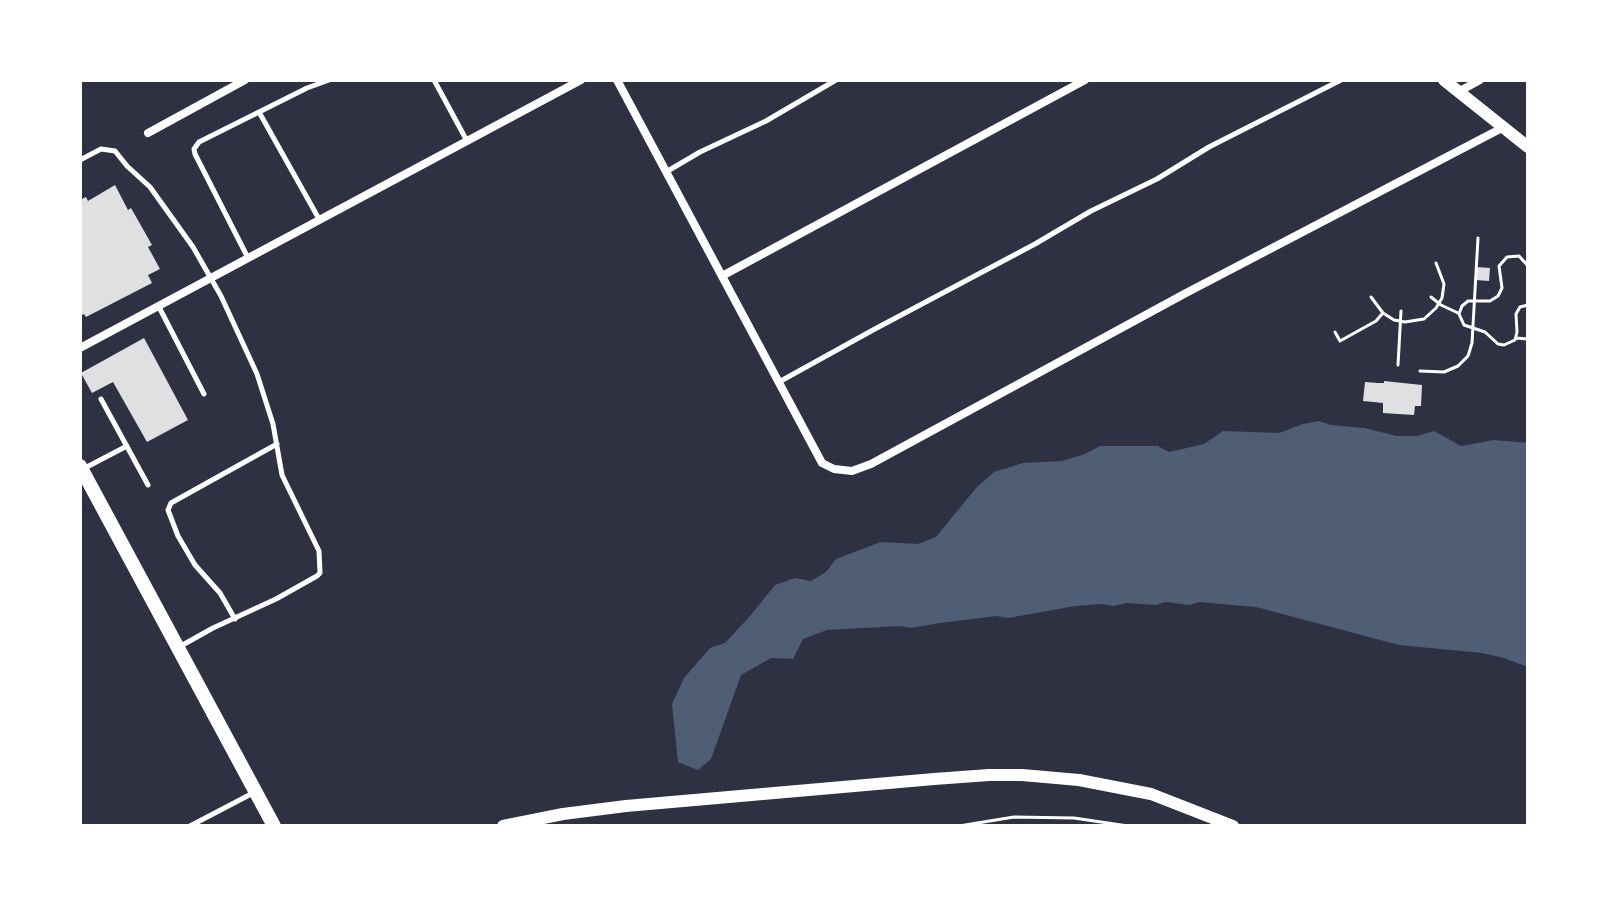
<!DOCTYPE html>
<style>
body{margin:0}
#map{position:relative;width:1608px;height:906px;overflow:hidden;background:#2d3142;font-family:"PT Sans Narrow",sans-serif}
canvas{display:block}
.frame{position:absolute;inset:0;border:82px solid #fff;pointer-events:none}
</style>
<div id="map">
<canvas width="1608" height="906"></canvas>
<div class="frame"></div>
</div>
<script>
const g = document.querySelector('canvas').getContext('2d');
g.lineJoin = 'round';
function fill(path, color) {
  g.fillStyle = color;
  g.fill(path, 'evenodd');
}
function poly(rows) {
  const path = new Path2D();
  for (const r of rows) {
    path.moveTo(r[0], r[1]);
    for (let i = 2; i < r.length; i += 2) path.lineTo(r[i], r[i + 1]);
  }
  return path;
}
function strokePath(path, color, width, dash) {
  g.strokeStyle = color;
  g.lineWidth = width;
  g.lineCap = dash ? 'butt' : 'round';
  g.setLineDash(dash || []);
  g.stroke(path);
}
const water = poly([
 [1319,421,1331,425,1364,428,1397,436,1417,436,1434,431,1461,446,1494,440,1528,443,1528,667,1504,658,1482,653,1399,645,1256,607,1199,602,1190,605,1165,602,1156,605,1126,603,1113,606,1102,604,1075,606,1008,618,997,616,940,623,911,628,900,626,827,630,803,639,793,659,771,658,741,675,711,759,698,770,678,762,672,704,684,678,710,648,725,643,750,616,775,585,795,578,811,581,826,572,836,559,881,542,918,544,936,537,976,488,994,472,1007,468,1023,463,1062,461,1085,454,1100,446,1158,446,1169,452,1204,444,1223,431,1279,433,1303,424]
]);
const building = poly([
 [115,185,128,210,131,208,152,245,148,247,160,269,148,275,152,283,86,317,84,314,80,316,80,200,86,197,88,201],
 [1476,267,1490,268,1489,281,1475,280],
 [144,338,188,420,147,442,113,382,92,393,81,373],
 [1384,381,1422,385,1421,406,1415,406,1414,415,1383,413,1383,403,1363,401,1365,382,1378,383,1384,383]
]);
const path = poly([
 [1528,266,1519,256,1507,257,1499,266,1502,288,1498,296,1490,301,1468,301,1462,306,1459,314,1464,325,1485,332,1498,344,1504,345,1515,340,1517,332,1516,314,1520,307,1528,305],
 [1371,297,1383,313,1394,320,1405,322,1424,319,1436,308,1442,298,1444,284,1436,263],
 [1431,297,1441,305,1458,313],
 [1335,332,1340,341,1376,321,1382,314],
 [1516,338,1528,339],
 [1398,365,1401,311],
 [1420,371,1444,372,1458,366,1468,356,1472,343,1478,238],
 [959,826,1014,817,1074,818,1128,826]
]);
const service = poly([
 [434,80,467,141],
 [259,112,319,219],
 [80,160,101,149,115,151,127,166,150,187,193,247,221,296,257,374,273,424,282,475,319,551,320,573,317,576,276,599,213,628,179,647],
 [666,172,700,152,766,121,836,80],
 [248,258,195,154,194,149,199,142,307,88,329,80],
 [159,307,204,394],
 [779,382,873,330,1035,244,1091,211,1157,179,1209,147,1341,80],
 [101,399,148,485],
 [83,469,127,446],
 [235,619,220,593,195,565,178,536,168,510,171,503,277,444],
 [190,826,255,792]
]);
const minor = poly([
 [617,80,822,463,834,469,852,471,871,464,1186,293,1502,128],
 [1458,92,1480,80],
 [148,133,245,80],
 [722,276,1085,80],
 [80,348,581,80]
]);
const tertiary = poly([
 [1444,80,1528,147],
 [503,826,563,814,626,806,934,779,989,775,1022,775,1079,780,1151,794,1233,826]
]);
const secondary = poly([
 [80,466,274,826]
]);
fill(water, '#4f5d75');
fill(building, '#e0e0e3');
strokePath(path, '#fff', 3);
strokePath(service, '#fff', 5);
strokePath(minor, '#fff', 8);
strokePath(tertiary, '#fff', 12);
strokePath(secondary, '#fff', 14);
</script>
